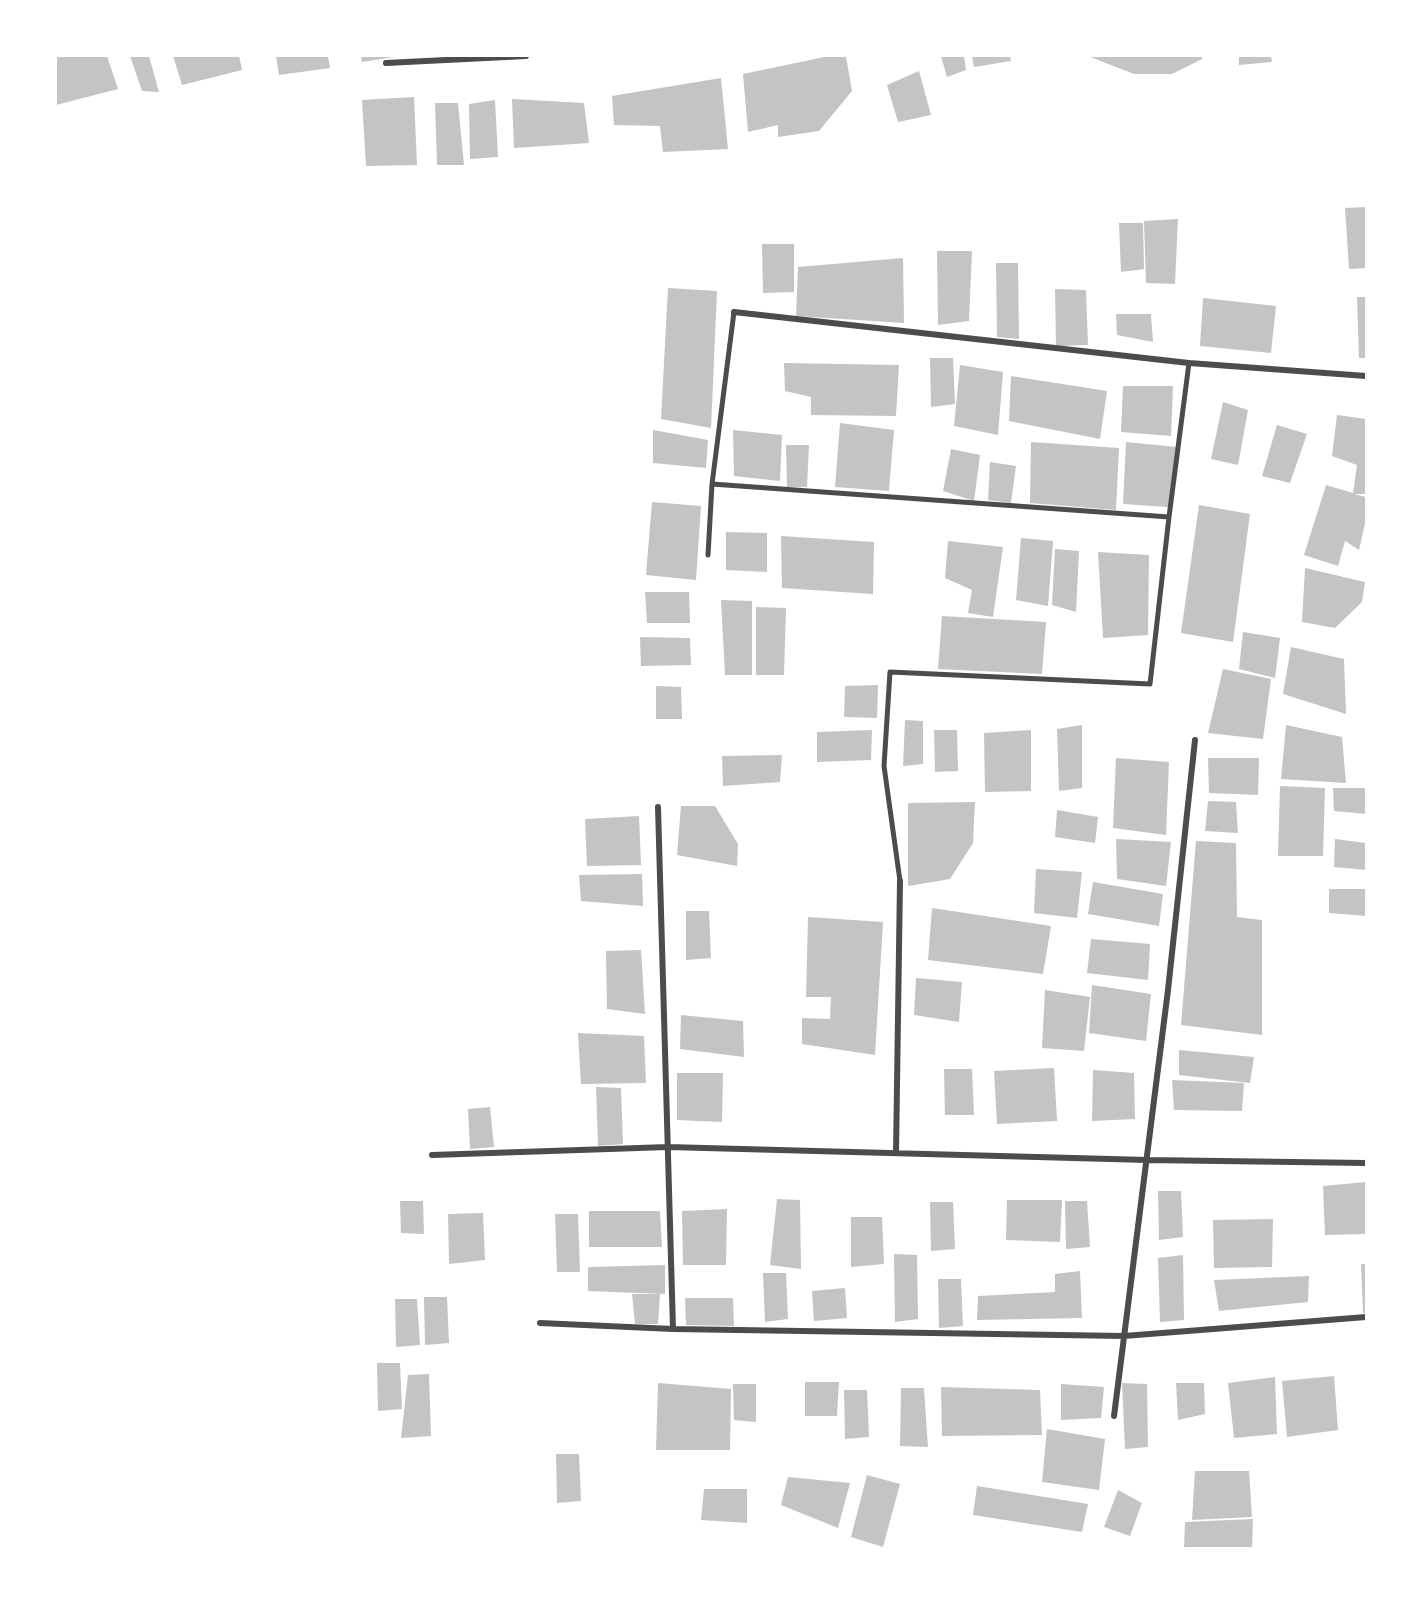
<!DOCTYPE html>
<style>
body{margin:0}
#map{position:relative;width:1422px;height:1604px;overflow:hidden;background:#fff;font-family:"Playfair Display",serif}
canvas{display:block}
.frame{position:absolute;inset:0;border:57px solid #fff;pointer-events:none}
</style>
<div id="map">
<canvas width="1422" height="1604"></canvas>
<div class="frame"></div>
</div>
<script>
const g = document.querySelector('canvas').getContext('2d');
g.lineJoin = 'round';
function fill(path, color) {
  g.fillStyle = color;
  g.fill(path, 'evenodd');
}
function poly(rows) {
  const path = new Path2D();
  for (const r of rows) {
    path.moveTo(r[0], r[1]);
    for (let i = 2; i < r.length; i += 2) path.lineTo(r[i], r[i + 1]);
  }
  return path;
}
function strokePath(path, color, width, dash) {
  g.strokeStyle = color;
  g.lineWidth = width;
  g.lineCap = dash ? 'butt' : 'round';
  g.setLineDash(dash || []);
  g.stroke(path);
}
const building = poly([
 [56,56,107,56,118,89,56,105],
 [130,56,149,56,159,92,142,91],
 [173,56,239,56,242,70,182,85],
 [276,56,328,56,330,68,279,75],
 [361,56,394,56,394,57,362,62],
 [829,56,846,56,852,91,819,131,778,137,778,125,748,132,743,74],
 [941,56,964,56,966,70,947,77],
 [972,56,1010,56,1011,61,974,67],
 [1088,56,1202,56,1202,59,1172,74,1134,74],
 [1239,56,1271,56,1272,62,1239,65],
 [919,71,931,115,898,122,887,85],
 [721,78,728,149,663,152,660,126,614,125,612,96],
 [414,97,417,165,366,166,362,100],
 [512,99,584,103,589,143,514,148],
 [495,100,498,157,470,159,469,104],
 [435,103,458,103,464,165,437,165],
 [1366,207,1366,268,1349,269,1345,208],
 [1178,219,1175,284,1146,283,1144,221],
 [1119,223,1143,223,1144,269,1121,272],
 [762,244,794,244,794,292,763,293],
 [937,251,972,251,969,321,938,325],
 [903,258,904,323,796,316,798,267],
 [996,263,1018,263,1019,339,997,337],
 [668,288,717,291,711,428,661,419],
 [1055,289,1086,290,1088,345,1056,346],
 [1357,297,1366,297,1366,358,1359,358],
 [1203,298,1276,306,1271,353,1200,346],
 [1116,314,1151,314,1153,342,1117,335],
 [930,358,953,358,955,404,931,407],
 [784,363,899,365,896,416,811,415,811,397,785,391],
 [960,365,1003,372,998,435,954,426],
 [1011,376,1107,391,1100,439,1009,421],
 [1123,386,1173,386,1171,436,1121,432],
 [1223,402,1248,410,1238,465,1211,459],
 [1337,415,1366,419,1366,494,1354,494,1366,497,1366,519,1359,550,1345,541,1338,566,1304,555,1326,485,1353,493,1357,465,1332,456],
 [840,423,894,430,889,491,835,487],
 [1277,425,1307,434,1290,483,1262,476],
 [653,430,708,440,706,468,653,463],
 [733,430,782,435,780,481,734,476],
 [1031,442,1119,448,1116,510,1030,503],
 [1126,442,1176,447,1168,507,1123,504],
 [786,445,809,445,807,487,787,487],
 [951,449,980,455,974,501,943,491],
 [990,462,1016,466,1011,503,988,500],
 [652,502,701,506,696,580,646,575],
 [1199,505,1250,514,1233,642,1181,633],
 [726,532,767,533,767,572,726,570],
 [781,536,874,542,873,594,782,588],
 [1021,538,1053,541,1048,606,1016,600],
 [948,541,1003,547,993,617,968,613,972,590,945,578],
 [1055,549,1079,551,1076,612,1052,605],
 [1098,552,1149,555,1148,635,1103,638],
 [1305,568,1365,582,1362,602,1335,628,1302,622],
 [645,592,689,592,690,623,647,623],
 [721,600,752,601,752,675,725,675],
 [756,607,786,608,784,675,756,675],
 [942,616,1046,622,1042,674,938,669],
 [1243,632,1280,638,1275,678,1239,669],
 [640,637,690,638,691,665,641,666],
 [1291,647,1344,659,1346,714,1283,694],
 [1223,669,1271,679,1263,739,1208,733],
 [878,685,877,718,844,717,845,686],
 [656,686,681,687,682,719,656,719],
 [905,720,923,721,923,764,903,766],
 [1082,725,1082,788,1059,791,1057,729],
 [1286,725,1342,737,1346,783,1281,779],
 [872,730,871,760,817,762,817,732],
 [934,730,957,730,958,771,935,772],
 [1031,730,1031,791,985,792,984,733],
 [782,755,780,782,723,786,722,756],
 [1116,758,1169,762,1166,835,1113,828],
 [1208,758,1259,758,1258,795,1209,793],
 [1280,786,1325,788,1323,856,1278,856],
 [1333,788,1366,788,1366,814,1334,811],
 [1208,801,1236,802,1238,833,1205,831],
 [975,802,973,843,950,879,908,886,908,803],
 [681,806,715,806,738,844,737,866,677,855],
 [1057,810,1098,817,1095,843,1055,837],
 [639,816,641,865,587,866,585,819],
 [1116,839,1171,842,1166,886,1117,879],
 [1335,839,1366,843,1366,870,1334,867],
 [1196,841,1236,843,1237,917,1262,920,1262,1035,1181,1025],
 [1036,869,1082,872,1077,918,1034,913],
 [642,874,643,906,581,901,579,875],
 [1093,882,1163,894,1159,926,1088,914],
 [1329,889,1366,889,1366,916,1329,913],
 [932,908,1051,926,1043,974,928,960],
 [686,911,709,911,711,958,686,960],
 [808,917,883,922,875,1055,802,1044,802,1018,830,1019,831,997,806,997],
 [1091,939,1150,944,1148,980,1087,973],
 [641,950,645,1014,607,1009,606,951],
 [916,978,962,982,959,1022,914,1015],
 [1092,985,1151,994,1146,1041,1089,1033],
 [1045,990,1090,997,1084,1051,1042,1048],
 [681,1015,743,1021,744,1057,680,1049],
 [578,1033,644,1036,646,1083,581,1084],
 [1179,1050,1254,1057,1250,1083,1179,1075],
 [1054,1068,1057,1121,997,1124,994,1071],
 [944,1069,972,1069,974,1115,945,1115],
 [1093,1070,1134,1073,1135,1119,1092,1121],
 [677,1073,723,1073,722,1122,677,1120],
 [1172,1080,1244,1083,1242,1111,1174,1110],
 [596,1087,621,1088,623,1144,598,1146],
 [490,1107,494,1147,470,1149,468,1109],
 [1366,1182,1366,1234,1325,1235,1323,1186],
 [1158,1191,1181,1191,1183,1237,1159,1240],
 [777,1199,800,1200,801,1269,770,1265],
 [1007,1200,1062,1200,1060,1242,1006,1240],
 [400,1201,423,1201,424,1234,401,1233],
 [1065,1201,1087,1201,1090,1247,1066,1249],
 [930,1202,953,1202,955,1249,931,1251],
 [727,1209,726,1265,683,1265,682,1211],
 [589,1211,660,1211,662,1247,589,1247],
 [483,1213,485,1260,449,1264,448,1214],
 [555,1214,578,1214,580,1272,557,1272],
 [851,1217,882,1217,884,1264,851,1267],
 [1273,1219,1272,1267,1214,1268,1213,1220],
 [894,1254,917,1255,918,1319,895,1322],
 [1183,1255,1184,1320,1160,1322,1158,1258],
 [1361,1264,1366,1264,1366,1313,1363,1313],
 [665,1265,665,1294,588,1291,588,1267],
 [1080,1271,1082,1318,977,1320,978,1296,1055,1292,1055,1274],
 [763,1273,786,1273,788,1319,765,1322],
 [1309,1276,1308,1302,1219,1311,1214,1280],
 [938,1279,961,1279,963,1326,939,1328],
 [845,1288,847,1318,814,1321,812,1291],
 [632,1294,660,1294,658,1324,635,1324],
 [424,1297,447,1297,449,1343,425,1345],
 [685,1298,733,1298,734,1326,686,1325],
 [395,1299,417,1299,420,1345,396,1347],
 [377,1363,400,1363,402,1409,378,1411],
 [429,1374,431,1436,401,1438,408,1375],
 [1334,1376,1338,1430,1287,1437,1282,1381],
 [1275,1377,1277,1434,1234,1438,1228,1383],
 [805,1382,839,1382,837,1416,805,1416],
 [658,1383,731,1389,730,1450,656,1450],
 [1122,1383,1147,1384,1148,1447,1125,1449],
 [1176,1383,1204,1383,1205,1414,1178,1420],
 [733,1384,756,1384,756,1422,734,1420],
 [1061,1384,1104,1387,1101,1418,1061,1420],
 [941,1387,1040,1390,1042,1435,942,1436],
 [901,1388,924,1388,928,1447,900,1446],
 [844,1390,867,1390,869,1437,845,1439],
 [1047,1429,1105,1439,1099,1490,1042,1482],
 [556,1454,579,1454,581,1501,557,1503],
 [1195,1471,1249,1471,1252,1517,1192,1520],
 [867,1475,900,1484,883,1547,851,1537],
 [788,1477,850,1483,838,1528,781,1505],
 [977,1486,1088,1504,1082,1532,973,1515],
 [704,1489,747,1489,747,1523,701,1520],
 [1118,1490,1142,1503,1130,1536,1104,1527],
 [1253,1519,1252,1548,1184,1548,1185,1522]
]);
const pedestrian = poly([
 [712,484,1169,517],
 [708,555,712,484,734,312],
 [900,881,884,766,890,672,1150,684,1169,517,1189,363]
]);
const minor = poly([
 [386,63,526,56],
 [734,312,1189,363,1366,376],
 [658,807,673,1329],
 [896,1153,900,881],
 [432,1155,668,1147,1147,1160,1366,1163],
 [540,1323,673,1329,1124,1336,1366,1317],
 [1114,1416,1168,990,1195,740]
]);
fill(building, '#c4c4c4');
strokePath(pedestrian, '#4c4c4c', 5);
strokePath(minor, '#4c4c4c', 6);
</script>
